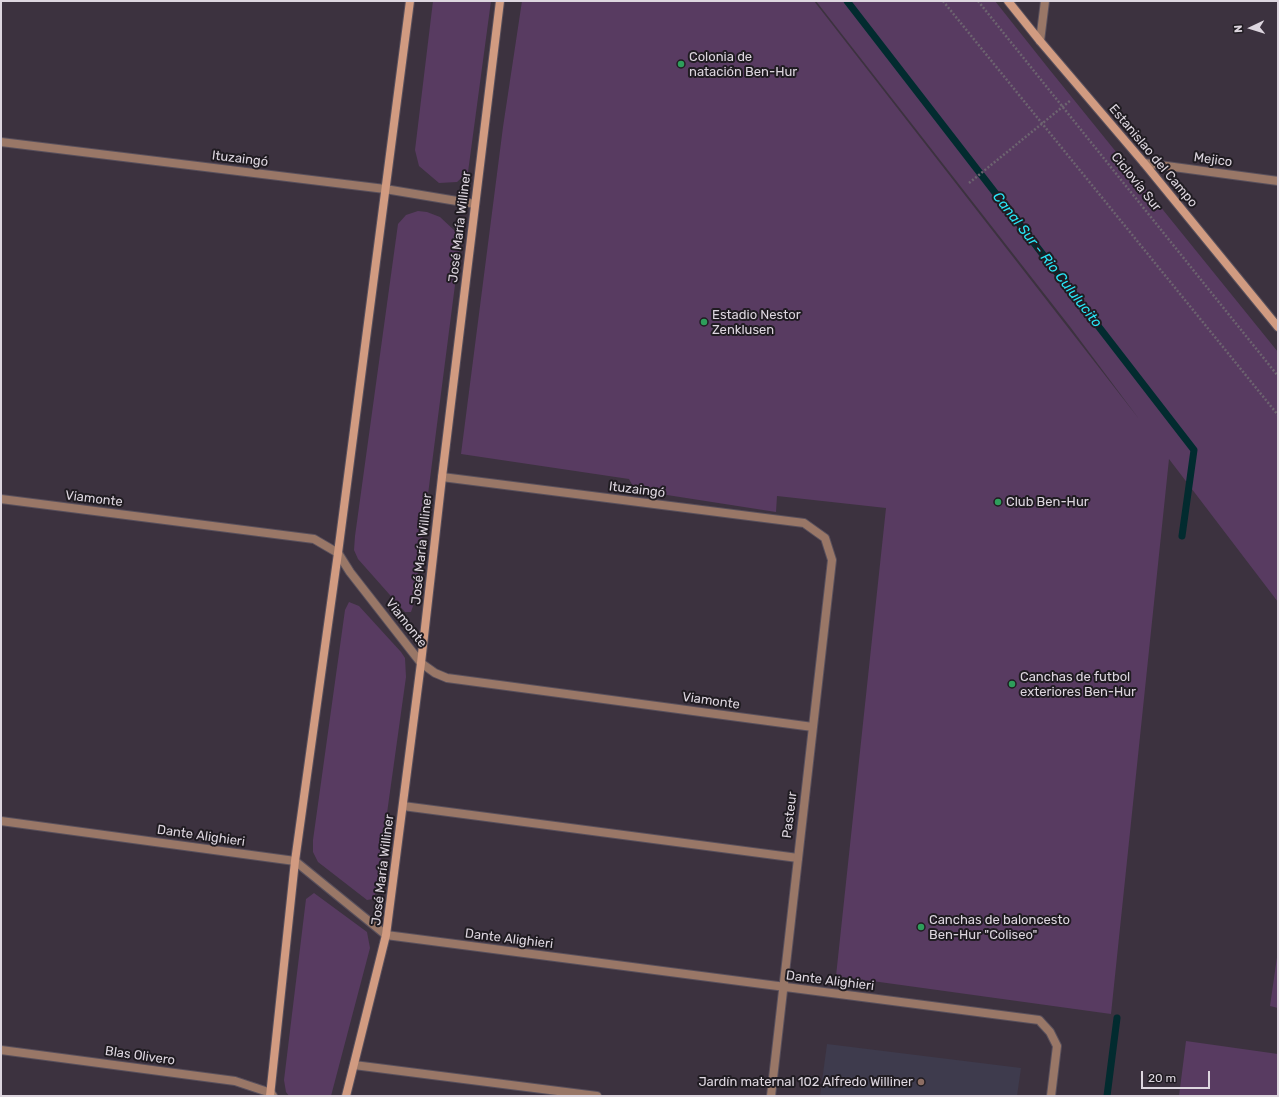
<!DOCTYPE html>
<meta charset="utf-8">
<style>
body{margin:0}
#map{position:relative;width:1279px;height:1097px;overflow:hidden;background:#3c323f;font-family:Rubik,sans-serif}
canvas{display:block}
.frame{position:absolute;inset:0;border:2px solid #ddd6df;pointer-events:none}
.north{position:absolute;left:1231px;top:8px;width:40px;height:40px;-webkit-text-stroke:3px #201c22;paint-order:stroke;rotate:266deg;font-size:11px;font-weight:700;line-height:16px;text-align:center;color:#ddd6df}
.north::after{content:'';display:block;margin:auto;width:14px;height:18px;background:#ddd6df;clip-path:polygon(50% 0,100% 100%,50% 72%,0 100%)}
.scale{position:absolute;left:1141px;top:1071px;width:69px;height:18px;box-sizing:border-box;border:2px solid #ddd6df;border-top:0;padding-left:5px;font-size:12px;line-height:14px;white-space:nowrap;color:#ddd6df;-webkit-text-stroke:3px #201c22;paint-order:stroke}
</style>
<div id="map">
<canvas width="1279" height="1097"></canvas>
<div class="frame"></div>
<div class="north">N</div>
<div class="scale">20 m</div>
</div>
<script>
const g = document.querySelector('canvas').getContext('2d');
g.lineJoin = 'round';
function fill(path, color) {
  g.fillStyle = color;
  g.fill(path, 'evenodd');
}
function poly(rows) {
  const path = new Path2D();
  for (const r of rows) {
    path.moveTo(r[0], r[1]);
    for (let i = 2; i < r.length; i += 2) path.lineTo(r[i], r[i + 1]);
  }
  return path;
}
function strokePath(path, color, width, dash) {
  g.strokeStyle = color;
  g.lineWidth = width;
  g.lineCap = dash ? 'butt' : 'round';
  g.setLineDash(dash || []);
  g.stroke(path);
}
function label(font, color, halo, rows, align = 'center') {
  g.font = font + ' Rubik,sans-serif';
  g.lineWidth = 4;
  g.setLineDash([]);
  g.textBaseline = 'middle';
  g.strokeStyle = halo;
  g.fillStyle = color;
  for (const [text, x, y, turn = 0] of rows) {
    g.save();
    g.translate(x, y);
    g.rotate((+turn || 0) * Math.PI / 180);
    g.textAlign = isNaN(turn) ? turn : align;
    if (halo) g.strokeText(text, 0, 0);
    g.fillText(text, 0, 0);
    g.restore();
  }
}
const education = poly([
 [827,1044,1021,1068,1017,1096,820,1096]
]);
const green = poly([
 [433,1,491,1,468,172,457,182,439,183,419,166,415,150],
 [522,1,814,1,1139,419,1071,328,816,1,995,1,1049,69,1278,352,1278,602,1169,459,1111,1014,836,976,886,508,777,496,776,512,635,490,629,479,461,454,503,127],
 [418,211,427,212,440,217,455,231,460,246,414,603,411,612,405,612,358,559,354,550,355,536,398,224,406,215],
 [349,602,359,606,401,652,405,658,406,677,376,892,373,899,367,900,318,862,313,852,313,840,345,610],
 [314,893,367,932,370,948,331,1096,289,1096,286,1092,284,1080,306,899],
 [1278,950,1278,1008,1270,1006],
 [1186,1041,1278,1054,1278,1096,1179,1096]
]);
const stream = poly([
 [847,1,1194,450,1182,536],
 [1107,1096,1117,1018]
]);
const path = poly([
 [943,1,1278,415],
 [978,1,1278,376],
 [969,183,1071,100]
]);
const lane = poly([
 [403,806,798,858],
 [354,1065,597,1096]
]);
const street = poly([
 [1040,41,1045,1],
 [1,142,385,189,475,204],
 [1144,163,1278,181],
 [442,477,804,523,825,538,832,560,771,1096],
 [1,499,314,539,338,553,350,572,421,663,435,673,447,678,813,727],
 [1,821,295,861,386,935,1039,1020,1050,1032,1057,1046,1051,1096],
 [1,1050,235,1081,271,1093,273,1096]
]);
const secondary = poly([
 [1008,1,1040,41,1144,163,1278,327],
 [270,1096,295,861,338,553,410,1],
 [346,1096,386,935,421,663,442,477,500,1]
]);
const markers = [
 [681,64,4,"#2e9e5b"],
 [704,322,4,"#2e9e5b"],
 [998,502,4,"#2e9e5b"],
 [1012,684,4,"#2e9e5b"],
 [921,927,4,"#2e9e5b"],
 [921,1082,4,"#8d6e63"]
];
const poiNames = [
 ["Colonia de",689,57],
 ["natación Ben-Hur",689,72],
 ["Estadio Nestor",712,315],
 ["Zenklusen",712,330],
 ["Club Ben-Hur",1006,502],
 ["Canchas de futbol",1020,677],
 ["exteriores Ben-Hur",1020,692],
 ["Canchas de baloncesto",929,920],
 ["Ben-Hur \"Coliseo\"",929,935],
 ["Jardín maternal 102 Alfredo Williner",913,1082,"right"]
];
const streetNames = [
 ["Estanislao del Campo",1153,156,50],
 ["Ituzaingó",240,159,7],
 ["Mejico",1213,160,8],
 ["Ciclovía Sur",1136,182,51],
 ["José María Williner",460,227,-83],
 ["Ituzaingó",637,490,7],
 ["Viamonte",94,499,7],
 ["José María Williner",422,549,-84],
 ["Viamonte",406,623,52],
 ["Viamonte",711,701,8],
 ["Pasteur",790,815,-83],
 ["Dante Alighieri",201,836,8],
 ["José María Williner",383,870,-83],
 ["Dante Alighieri",509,939,7],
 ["Dante Alighieri",830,981,7],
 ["Blas Olivero",140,1056,8]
];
const waterNames = [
 ["Canal Sur - Rio Cululucito",1047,260,52]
];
fill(education, '#3e3b4d');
fill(green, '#583b61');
strokePath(stream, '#022b2f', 7);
strokePath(lane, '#59505c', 10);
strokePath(street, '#59505c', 10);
strokePath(secondary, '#59505c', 10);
strokePath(path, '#6d6470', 2.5, [2, 2]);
strokePath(lane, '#997767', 8);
strokePath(street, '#997767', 8);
strokePath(secondary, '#d19b81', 8);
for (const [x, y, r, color] of markers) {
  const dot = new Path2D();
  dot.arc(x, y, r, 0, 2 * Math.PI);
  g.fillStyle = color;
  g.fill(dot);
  strokePath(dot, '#201c22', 1.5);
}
label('13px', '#ddd6df', '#201c22', poiNames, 'left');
label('13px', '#ddd6df', '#201c22', streetNames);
label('italic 14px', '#28e6f7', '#201c22', waterNames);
</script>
